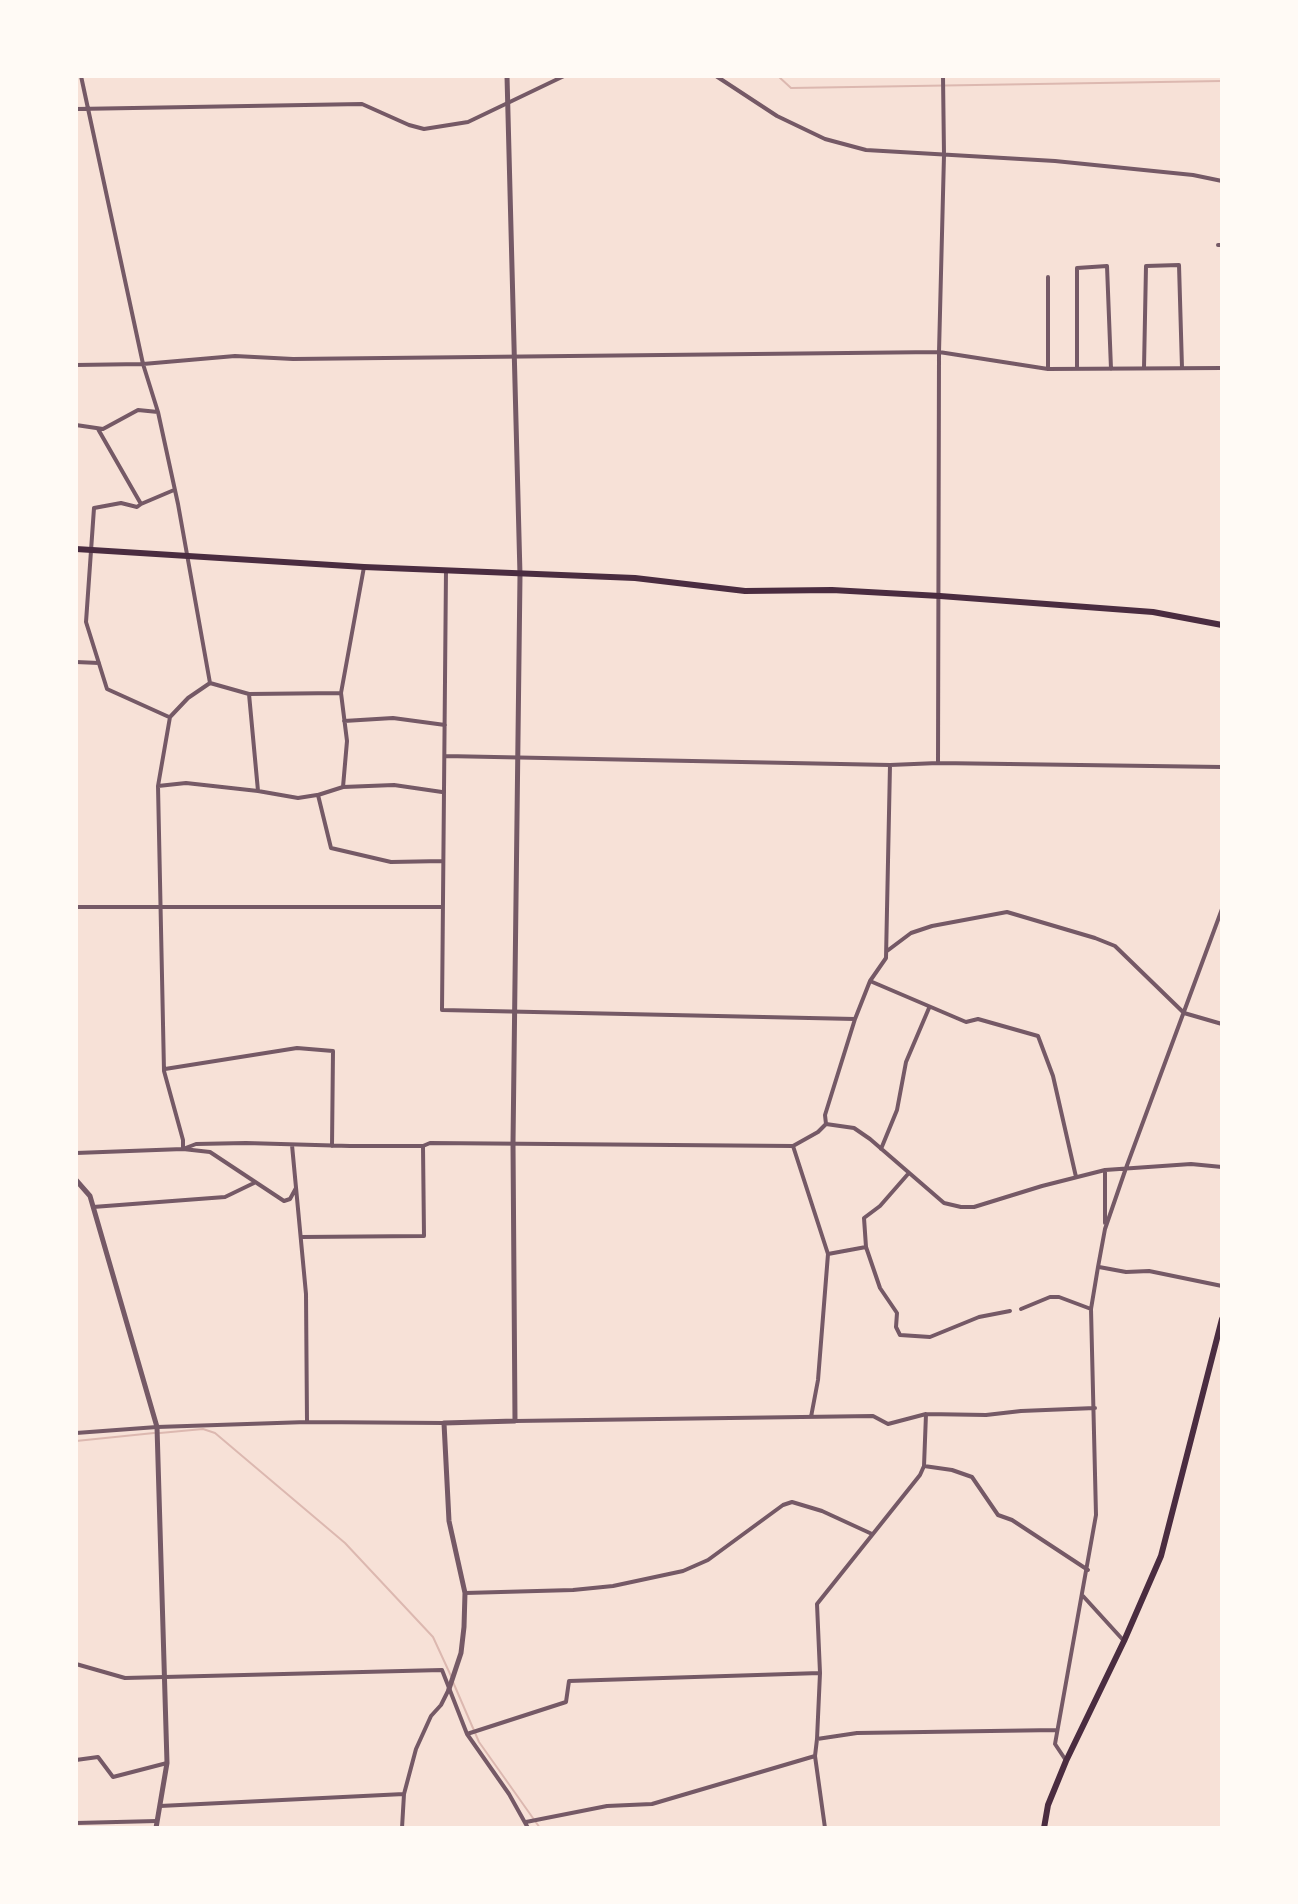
<!DOCTYPE html>
<style>
body{margin:0}
#map{position:relative;width:1298px;height:1904px;overflow:hidden;background:#f7e1d7;font-family:Signika,sans-serif}
canvas{display:block}
.frame{position:absolute;inset:0;border:78px solid #fffaf5;pointer-events:none}
</style>
<div id="map">
<canvas width="1298" height="1904"></canvas>
<div class="frame"></div>
</div>
<script>
const g = document.querySelector('canvas').getContext('2d');
g.lineJoin = 'round';
function poly(rows) {
  const path = new Path2D();
  for (const r of rows) {
    path.moveTo(r[0], r[1]);
    for (let i = 2; i < r.length; i += 2) path.lineTo(r[i], r[i + 1]);
  }
  return path;
}
function strokePath(path, color, width, dash) {
  g.strokeStyle = color;
  g.lineWidth = width;
  g.lineCap = dash ? 'butt' : 'round';
  g.setLineDash(dash || []);
  g.stroke(path);
}
const stream = poly([
 [778,76,791,88,1222,81],
 [160,1433,203,1429,215,1433,345,1543,433,1637,451,1676],
 [76,1441,154,1433],
 [453,1682,479,1742,540,1828]
]);
const minor = poly([
 [81,76,143,364,158,412,178,504,210,683],
 [716,76,777,116,825,139,866,150,1055,161,1193,175,1222,181],
 [76,109,362,104,409,125,424,129,468,122,564,76],
 [1218,245,1222,245],
 [1048,277,1048,369],
 [76,365,143,364,235,356,293,359,939,352,1048,369,1222,368],
 [1144,368,1146,266,1179,265,1182,368],
 [1077,369,1077,268,1107,266,1111,369],
 [76,425,103,429,138,410,158,412],
 [98,429,141,504,174,490],
 [141,504,137,507,121,503,94,508,86,622,107,689,169,717],
 [446,570,442,1010,855,1019],
 [76,662,99,663],
 [210,683,249,694,341,693,364,567],
 [341,693,347,741,343,787,318,795,331,848,391,862,443,861],
 [249,694,258,791,298,798,317,795],
 [344,721,393,718,445,725],
 [445,756,890,765,938,763,1222,767],
 [938,763,939,352,944,155,943,76],
 [158,786,186,783,258,791],
 [343,787,394,785,442,792],
 [76,907,443,907],
 [887,951,911,933,932,926,1007,912,1095,938,1115,946,1184,1013,1222,1024],
 [870,981,966,1022,978,1019,1038,1036,1053,1076,1076,1177],
 [165,1069,297,1048,333,1051,332,1146],
 [826,1124,854,1128,870,1139,944,1203,961,1207,974,1207,1042,1186,1105,1170,1191,1164,1222,1167],
 [292,1145,306,1294,307,1422],
 [793,1146,828,1254,818,1380,811,1417],
 [183,1149,196,1144,246,1143,350,1146,423,1146,430,1143,793,1146,818,1132,826,1124,825,1115,855,1019,870,981,886,958,890,765],
 [183,1149,183,1140,164,1071,158,786,170,717,188,698,210,683],
 [881,1149,897,1110,906,1062,929,1008],
 [76,1153,183,1149,210,1152,284,1201,290,1199,296,1188],
 [93,1207,225,1197,254,1183],
 [1105,1223,1105,1170],
 [301,1237,424,1236,423,1146],
 [866,1247,864,1218,880,1206,908,1174],
 [828,1254,866,1247,880,1288,897,1313,896,1327,900,1335,930,1337,979,1317,1010,1311],
 [1099,1267,1126,1272,1149,1271,1222,1286],
 [1021,1309,1050,1297,1059,1297,1091,1309],
 [926,1414,924,1466,920,1475,817,1604,820,1673,817,1739,857,1733,1057,1730],
 [515,1421,873,1416,888,1424,926,1414,986,1415,1021,1411,1095,1408],
 [76,1433,157,1427,307,1422,444,1423],
 [924,1466,952,1470,972,1477,998,1515,1012,1520,1088,1570],
 [465,1593,573,1590,613,1586,683,1571,708,1560,783,1505,792,1502,822,1511,872,1534],
 [1083,1596,1124,1641],
 [76,1664,125,1678,442,1670,467,1734,509,1794,528,1828],
 [467,1734,566,1702,569,1681,820,1673],
 [817,1739,815,1756,825,1828],
 [1065,1759,1055,1744,1096,1515,1091,1309,1098,1267,1105,1229,1126,1168,1222,909],
 [76,1760,98,1757,113,1777,167,1763],
 [160,1806,404,1794],
 [526,1822,607,1806,652,1804,815,1756],
 [76,1823,157,1821],
 [402,1828,404,1794,416,1749,431,1716,441,1705,449,1689]
]);
const tertiary = poly([
 [76,1180,90,1196,157,1427,167,1763,156,1828],
 [449,1689,461,1653,464,1627,465,1593,449,1521,444,1423,515,1421,513,1143,520,575,507,76]
]);
const secondary = poly([
 [76,549,364,567,635,578,745,591,832,590,940,596,1153,612,1222,625],
 [1044,1828,1048,1805,1066,1761,1124,1641,1161,1556,1222,1319]
]);
strokePath(stream, '#dcb8b0', 2);
strokePath(minor, '#755966', 4);
strokePath(tertiary, '#755966', 5);
strokePath(secondary, '#4a2c40', 6);
</script>
